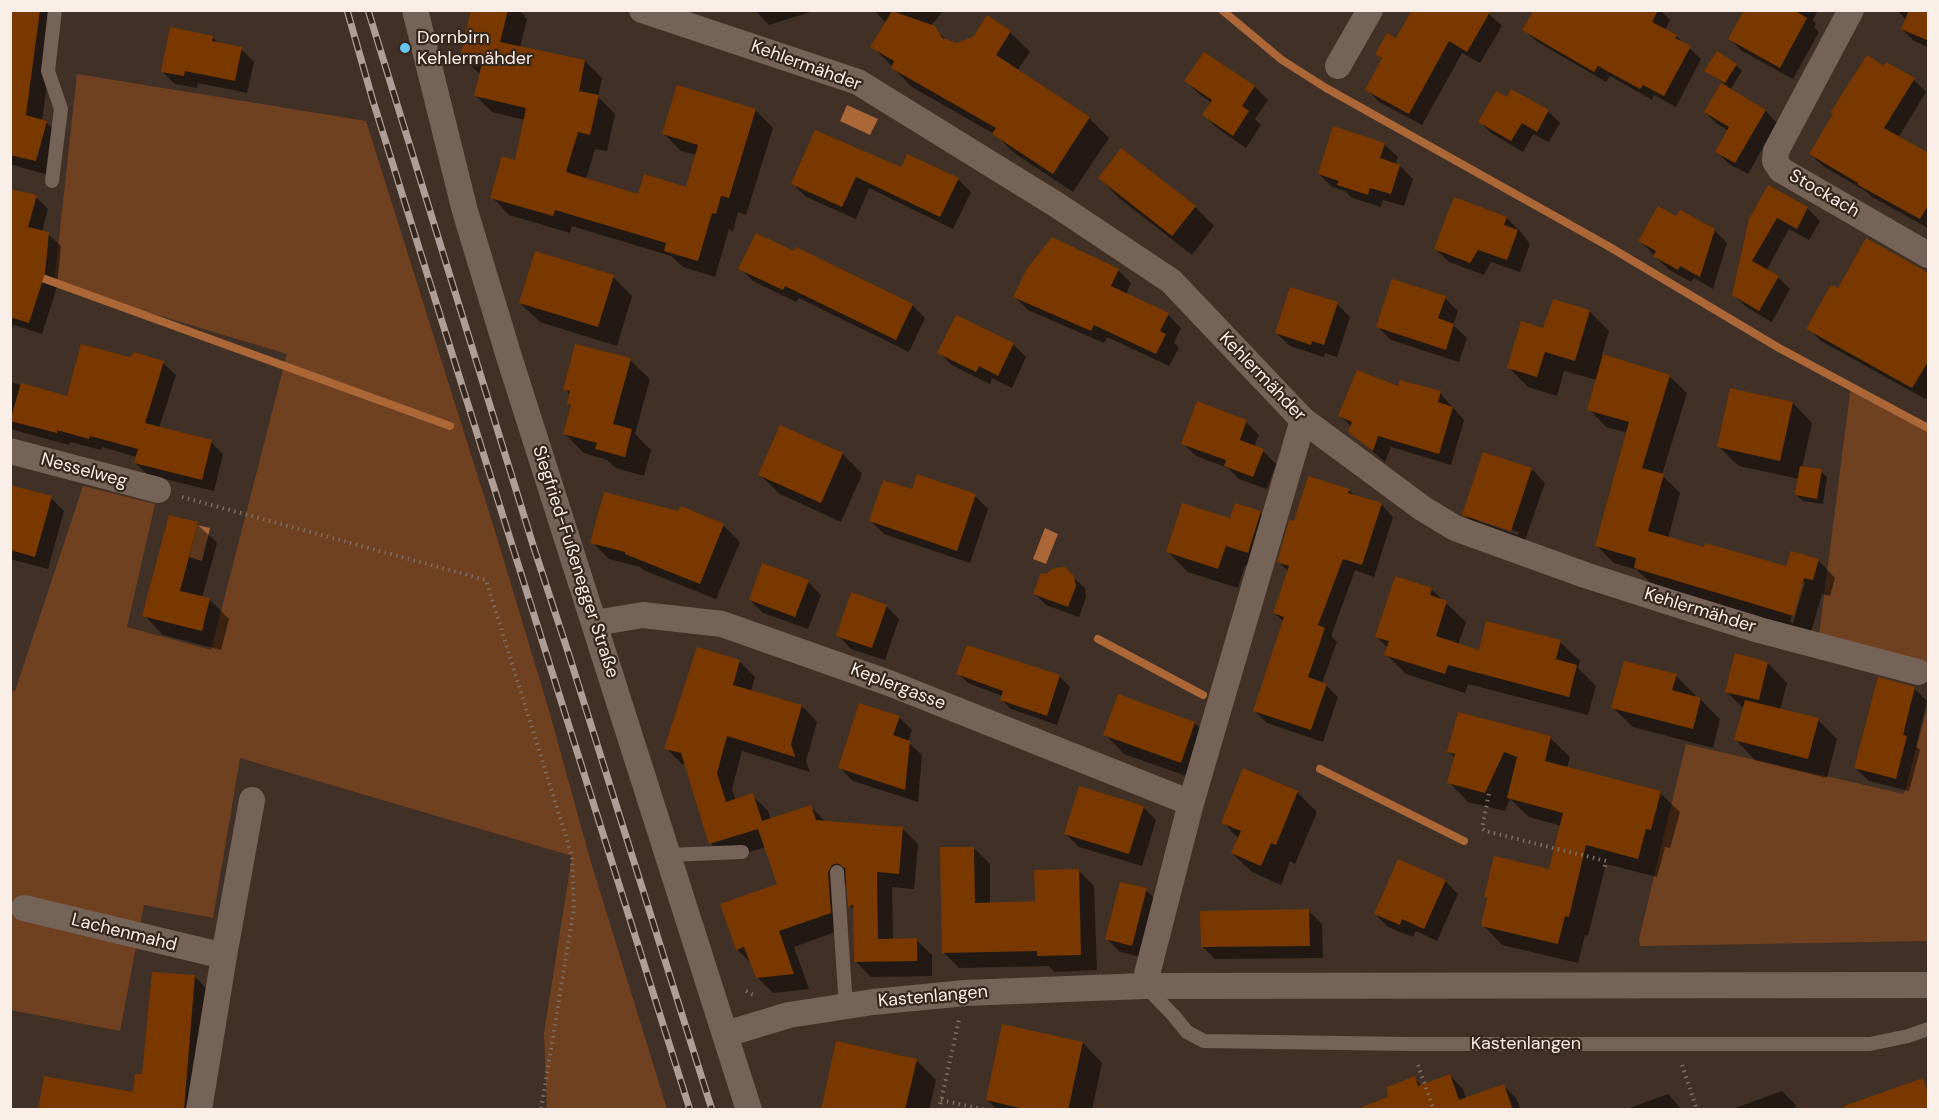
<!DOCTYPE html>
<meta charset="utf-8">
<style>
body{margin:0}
#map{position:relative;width:1939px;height:1120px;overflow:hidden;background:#413026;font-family:"DM Sans",sans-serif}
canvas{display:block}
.frame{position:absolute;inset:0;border:12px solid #f8ede7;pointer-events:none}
</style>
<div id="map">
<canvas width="1939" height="1120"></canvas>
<div class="frame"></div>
</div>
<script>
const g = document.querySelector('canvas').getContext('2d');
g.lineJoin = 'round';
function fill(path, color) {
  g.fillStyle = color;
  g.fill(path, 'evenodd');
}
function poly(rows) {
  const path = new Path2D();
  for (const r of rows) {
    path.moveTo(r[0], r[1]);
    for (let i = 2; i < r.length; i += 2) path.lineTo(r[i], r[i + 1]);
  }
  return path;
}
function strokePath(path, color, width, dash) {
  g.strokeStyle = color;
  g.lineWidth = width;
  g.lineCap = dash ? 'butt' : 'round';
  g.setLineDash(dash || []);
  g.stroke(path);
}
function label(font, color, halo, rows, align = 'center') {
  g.font = font + ' "DM Sans",sans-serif';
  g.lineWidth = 4.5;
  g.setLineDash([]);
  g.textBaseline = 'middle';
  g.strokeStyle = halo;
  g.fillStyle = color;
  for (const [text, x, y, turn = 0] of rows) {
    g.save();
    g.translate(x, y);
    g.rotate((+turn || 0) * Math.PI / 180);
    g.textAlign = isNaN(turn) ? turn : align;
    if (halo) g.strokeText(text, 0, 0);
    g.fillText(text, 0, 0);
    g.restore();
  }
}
const green = poly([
 [77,74,366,121,491,518,550,714,590,859,667,1109,547,1109,544,1033,572,856,240,758,213,918,144,905,120,1031,11,1010,10,690,15,691,83,486,155,504,127,627,211,650,287,354,54,284],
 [1851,385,1928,424,1928,666,1819,635],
 [1928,705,1928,941,1640,946,1639,939,1686,744,1904,794]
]);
const water = poly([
 [847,105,878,119,870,135,840,121],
 [197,525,210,528,202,561,189,557],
 [1045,528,1058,534,1046,564,1033,559]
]);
const shadow = poly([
 [10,10,57,11,42,121,46,122,62,138,51,176,10,164],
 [473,10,519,10,527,19,520,47,585,61,602,78,598,97,615,114,607,151,595,149,586,179,639,195,687,189,697,155,681,151,664,134,755,110,773,128,746,215,738,212,733,231,729,229,715,277,683,267,671,256,572,226,570,233,509,215,492,197,516,162,525,120,492,112,475,95,480,74,461,57],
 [755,10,817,10,769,25],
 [874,10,944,10,931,26,948,42,957,45,974,39,987,18,1010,32,1030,52,1017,71,1089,118,1109,138,1073,192,1014,153,996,135,912,87,872,46,886,23],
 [1485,10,1502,26,1480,63,1462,53,1422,125,1379,102,1367,89,1383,60,1377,54,1396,40],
 [1631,10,1660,10,1670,20,1665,30,1676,36,1701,59,1676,107,1654,95,1652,100,1610,76,1606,82,1536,41,1524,30],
 [1745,10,1818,10,1813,20,1816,24,1814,27,1819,32,1793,79,1742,51,1730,39],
 [1897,10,1928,10,1928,47,1914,41,1902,29,1906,20],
 [212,37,219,44,241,49,254,62,247,93,198,83,197,88,175,84,162,71],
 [1204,54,1255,87,1268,100,1255,119,1261,125,1246,148,1217,128,1204,115,1212,103,1199,94,1186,81],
 [1887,64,1914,80,1926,92,1898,138,1928,155,1928,228,1872,197,1867,192,1823,166,1810,154],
 [1736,65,1742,71,1730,90,1766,111,1777,123,1748,174,1729,164,1717,152,1729,131,1717,124,1705,112,1729,87,1706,70],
 [1512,91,1548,111,1560,123,1549,142,1533,134,1523,152,1491,133,1480,122,1507,99],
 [1384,144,1398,157,1395,165,1400,166,1413,179,1404,206,1383,200,1381,207,1352,198,1345,191,1332,187,1319,174],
 [902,169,958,179,971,192,953,229,869,188,856,219,806,197,793,184],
 [1100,178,1195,207,1214,226,1192,255,1119,198],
 [1768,187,1807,208,1820,221,1809,240,1789,229,1766,271,1778,277,1790,289,1772,322,1746,307,1734,295],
 [36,197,48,209,42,232,48,234,61,246,57,287,42,334,14,325,10,329,10,201],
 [1455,199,1507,218,1520,231,1530,244,1520,272,1491,262,1484,275,1449,262,1436,249],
 [1677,218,1714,230,1727,243,1713,289,1694,278,1691,282,1668,269,1640,241],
 [740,268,912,305,925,318,909,352,799,298,796,302,753,281],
 [1118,270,1131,283,1126,295,1168,315,1181,328,1174,343,1179,348,1169,366,1107,337,1104,343,1028,310,1015,297],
 [1920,270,1928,271,1928,396,1925,399,1821,341,1808,328,1838,290],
 [613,277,632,296,617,346,540,322,520,303],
 [1445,298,1458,311,1453,325,1467,338,1459,362,1391,340,1378,327],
 [1337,304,1350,317,1337,357,1325,353,1324,357,1290,346,1276,333],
 [1589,311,1609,331,1602,355,1669,376,1687,393,1662,475,1680,493,1668,539,1787,567,1818,560,1835,578,1830,596,1822,594,1811,632,1653,585,1637,570,1614,563,1597,546,1628,433,1606,427,1589,409,1597,380,1564,371,1557,396,1528,387,1509,368,1544,330],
 [1802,582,1805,582,1793,623,1790,622],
 [1013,344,1026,357,1012,388,992,378,990,384,952,365,939,352],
 [130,359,163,363,176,375,159,428,211,442,223,454,214,491,148,475,135,463,137,457,102,447,101,450,70,442,69,445,10,429,10,382,68,398],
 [630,360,650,379,635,434,651,450,644,476,616,468,607,460,584,453,565,434,572,407,568,404,571,395,565,389],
 [1399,388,1440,393,1464,420,1451,465,1391,447,1385,462,1350,432,1352,427,1340,416],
 [1793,403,1812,423,1802,468,1821,471,1827,477,1823,504,1803,501,1796,495,1799,479,1739,466,1719,447],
 [1246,422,1259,435,1254,447,1263,451,1276,464,1267,489,1239,479,1228,468,1196,456,1183,443],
 [781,427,843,454,862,474,841,522,780,494,760,475],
 [1484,454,1532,469,1545,483,1524,543,1477,527,1464,514],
 [1478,518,1519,532,1518,535,1478,521],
 [11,487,51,498,64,511,48,569,10,559],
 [1349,490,1355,496,1381,504,1393,517,1374,577,1355,570,1331,636,1337,642,1322,683,1326,685,1338,697,1323,742,1267,723,1255,711,1284,622,1274,613,1289,572,1279,562,1295,523],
 [913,491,975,496,988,509,970,563,884,534,871,521],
 [1260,512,1280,532,1268,572,1245,565,1238,588,1188,572,1168,552,1231,520],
 [197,524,217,543,202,598,210,600,229,619,221,650,163,635,144,615],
 [723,525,740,542,716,599,643,570,640,567,609,559,592,542],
 [1047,576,1073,577,1085,588,1086,597,1079,617,1046,605,1035,594],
 [808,582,821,595,808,629,763,613,750,600],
 [1431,589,1466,622,1458,645,1480,652,1560,642,1580,661,1578,668,1596,686,1588,715,1468,684,1465,693,1406,674,1386,654,1388,648,1377,637],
 [886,606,899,619,885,660,851,649,838,635],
 [968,647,1060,677,1070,687,1057,725,1011,709,1001,699,1002,696,968,683,958,673],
 [698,649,740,662,755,677,751,691,802,706,817,722,806,761,810,772,742,751,732,789,736,801,752,795,768,811,771,820,811,807,826,822,902,828,918,844,914,889,892,887,893,940,916,940,932,955,932,976,871,977,855,961,855,911,850,906,847,880,843,888,846,928,794,947,809,989,773,993,757,977,752,964,737,949,779,885,766,847,726,859,711,844,686,765,682,764,666,748],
 [1736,655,1768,663,1787,683,1780,710,1818,720,1837,739,1827,778,1755,760,1736,740,1744,709,1726,691],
 [1676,676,1695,695,1695,698,1700,699,1720,719,1713,748,1633,727,1613,708],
 [1914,688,1927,701,1916,747,1920,750,1909,791,1869,781,1856,768],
 [899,717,912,730,908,742,922,755,918,802,853,781,840,768],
 [1195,723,1214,743,1200,781,1124,754,1105,734],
 [1550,738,1570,757,1567,769,1660,793,1680,812,1670,848,1665,847,1657,877,1606,864,1588,936,1585,935,1578,963,1502,945,1483,925,1488,900,1485,897,1550,871,1562,826,1529,817,1510,799,1505,811,1468,802,1449,782,1455,758,1449,752],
 [1297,792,1317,812,1295,864,1290,861,1281,885,1252,872,1232,853,1239,839,1223,822],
 [1143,807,1156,820,1142,866,1079,847,1066,834],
 [974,848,990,864,990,904,1037,903,1078,870,1094,886,1097,970,1054,972,1049,966,959,968,943,952],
 [1445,881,1458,894,1437,941,1416,931,1413,937,1388,927,1375,914],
 [1146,890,1159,903,1145,958,1120,952,1107,939],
 [1309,911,1322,924,1323,958,1215,959,1202,946],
 [194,976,209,991,195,1110,39,1110,134,1094],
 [1083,1043,1102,1063,1092,1110,997,1110,987,1100],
 [916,1060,936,1080,929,1110,822,1110],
 [1450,1076,1463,1089,1466,1099,1503,1085,1516,1098,1521,1110,1391,1110,1414,1078,1422,1086],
 [1782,1091,1795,1104,1797,1110,1730,1110],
 [1668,1094,1682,1110,1624,1110]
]);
const stream = poly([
 [1222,10,1282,60,1326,88,1608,246,1779,348,1928,428],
 [34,275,450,426],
 [1098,639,1203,695],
 [1320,769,1464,841]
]);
const building = poly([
 [10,10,40,10,26,115,47,121,36,161,10,155],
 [471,10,508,10,500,42,585,60,579,91,599,95,590,135,578,132,566,172,638,194,644,174,686,187,698,145,662,134,677,85,756,109,729,198,721,196,716,214,712,213,698,261,664,251,666,243,555,210,553,216,490,198,502,156,515,160,526,108,474,96,482,63,460,57],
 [1412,10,1491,10,1467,52,1449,41,1409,114,1365,90,1382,58,1375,54,1387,33,1396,38],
 [1534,10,1658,10,1652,22,1677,35,1675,38,1691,46,1664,96,1643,85,1640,89,1598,66,1594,72,1522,30],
 [1744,10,1794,10,1807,18,1780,68,1728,39],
 [1909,10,1929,10,1929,41,1901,29],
 [892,11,935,26,942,38,957,43,973,37,987,15,1011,31,996,55,1090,117,1053,174,992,134,996,128,891,68,894,61,870,47],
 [170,27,213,36,212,41,242,47,235,81,185,71,184,76,161,72],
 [1717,51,1737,64,1725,83,1704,71],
 [1204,52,1255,86,1242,106,1249,111,1233,136,1202,115,1212,100,1184,81],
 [1867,55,1884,66,1886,62,1915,78,1884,128,1929,153,1929,204,1920,219,1858,185,1858,183,1809,154,1833,114,1830,113],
 [1721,83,1766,110,1735,163,1715,152,1729,127,1704,112],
 [1511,89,1549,110,1537,132,1522,123,1511,141,1478,122,1496,91,1507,97],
 [1333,126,1385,143,1380,158,1400,165,1391,194,1370,188,1368,195,1337,185,1339,181,1318,174],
 [815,130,901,167,907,154,959,178,940,217,856,177,842,207,791,184],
 [1121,148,1196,206,1172,236,1098,178],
 [1768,185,1808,207,1797,229,1777,218,1752,261,1779,276,1759,311,1732,295,1749,219],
 [10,189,37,195,28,227,49,232,45,273,29,323,10,317],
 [1454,197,1507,217,1504,225,1518,230,1507,260,1478,250,1470,263,1434,249],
 [1658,206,1676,216,1680,210,1715,229,1700,277,1680,266,1678,270,1653,256,1656,251,1638,241],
 [756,233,794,251,796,247,913,304,896,340,785,286,783,290,738,269],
 [1052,237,1119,269,1111,286,1169,313,1160,331,1166,334,1156,354,1094,325,1091,331,1013,297,1026,270],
 [1866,238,1929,273,1929,360,1912,388,1806,329,1831,285,1838,288],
 [535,251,614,275,598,327,519,303],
 [1392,279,1446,296,1438,318,1454,324,1446,350,1376,327],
 [1290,287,1338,302,1324,345,1312,341,1311,345,1275,333],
 [1553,299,1590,310,1575,361,1545,352,1537,377,1507,368,1521,321,1543,328],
 [956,315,1014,343,998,376,979,366,976,372,937,353],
 [81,344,130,357,134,352,164,361,145,423,212,440,202,480,134,463,138,449,90,436,89,439,57,430,57,433,10,421,21,383,67,396],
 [575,344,631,358,613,424,632,429,625,457,595,449,597,443,563,434,571,405,567,404,570,391,563,390],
 [1603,354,1670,375,1642,468,1664,474,1648,531,1704,547,1705,543,1786,566,1791,551,1819,559,1813,580,1804,578,1794,616,1634,568,1636,558,1595,546,1629,422,1587,410],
 [1357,370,1398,386,1400,380,1441,391,1438,402,1453,407,1439,454,1378,436,1373,451,1348,432,1352,422,1338,416],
 [1730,388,1793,402,1780,461,1717,447],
 [1197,401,1247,420,1240,440,1264,449,1253,477,1224,466,1226,460,1181,444],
 [780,425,843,453,821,503,758,475],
 [1483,452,1532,468,1511,531,1462,515],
 [1800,466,1822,469,1817,499,1795,495],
 [917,474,976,494,957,551,869,521,883,480,912,489],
 [1308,476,1350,489,1348,493,1382,503,1362,565,1343,559,1318,625,1325,628,1308,677,1327,684,1311,730,1253,711,1284,617,1273,613,1289,566,1277,562,1289,520,1294,521],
 [10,485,52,496,35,557,10,550],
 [604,492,678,511,681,506,724,524,700,584,625,554,625,552,590,543],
 [1182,503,1230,518,1235,503,1261,511,1248,553,1226,546,1218,569,1166,552],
 [169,515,198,522,180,591,210,598,202,631,142,616],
 [762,563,809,580,795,617,749,600],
 [1065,567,1074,576,1076,586,1068,607,1033,594,1041,573,1046,574,1054,568],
 [1395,576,1432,588,1430,595,1447,601,1436,636,1479,650,1486,621,1561,640,1556,659,1577,665,1569,697,1448,665,1445,674,1384,655,1389,641,1375,637],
 [851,592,887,605,872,648,836,636],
 [967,645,1060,675,1047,716,1000,700,1003,691,956,674],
 [697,647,740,660,733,685,802,705,791,744,795,757,727,736,717,773,726,802,753,793,762,821,811,805,816,820,903,827,899,874,877,872,878,939,917,938,917,961,854,962,853,905,848,907,845,868,837,863,832,865,828,872,831,913,779,931,794,974,756,978,744,947,736,950,720,904,777,884,758,829,709,844,681,753,664,749],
 [1735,653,1768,662,1759,700,1725,692],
 [1624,661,1677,674,1672,690,1701,698,1693,729,1611,708],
 [1878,677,1915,687,1903,735,1907,736,1896,779,1854,768],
 [1118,694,1195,722,1181,763,1103,735],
 [1745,700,1819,718,1808,759,1734,740],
 [859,703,900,716,893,735,910,741,905,790,838,768],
 [1458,712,1551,736,1545,761,1661,791,1651,830,1646,829,1638,859,1586,845,1569,917,1565,916,1558,944,1481,926,1487,898,1484,897,1494,856,1549,869,1563,813,1507,798,1517,757,1504,752,1485,793,1447,783,1455,754,1447,752],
 [1243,768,1298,791,1276,845,1271,843,1261,866,1231,853,1241,831,1221,823],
 [1079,786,1144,806,1129,854,1064,834],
 [940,847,974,847,975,903,1035,901,1034,870,1079,869,1081,955,1037,956,1037,951,942,953],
 [1398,859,1446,880,1424,929,1402,919,1400,925,1374,914],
 [1120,882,1147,888,1132,946,1105,939],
 [1309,909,1310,946,1201,947,1200,911],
 [152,972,195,975,184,1110,38,1110,44,1076,133,1092,135,1074,142,1074],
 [1002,1024,1083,1042,1068,1110,1028,1110,986,1100],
 [836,1041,917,1059,905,1110,821,1110],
 [1450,1074,1459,1100,1504,1084,1513,1110,1362,1110,1362,1107,1388,1097,1387,1087,1415,1076,1418,1086],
 [1923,1078,1929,1095,1929,1110,1844,1110,1844,1106]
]);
const path = poly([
 [182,497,486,580,572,856,574,908,541,1110],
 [1489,794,1482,828,1485,831,1606,861,1604,870],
 [746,991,756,996],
 [1418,1065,1434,1110],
 [1682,1065,1697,1110],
 [941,1100,986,1110],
 [939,1110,959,1020]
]);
const lane = poly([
 [52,181,61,109,48,71,55,10],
 [669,855,742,852],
 [837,872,846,1007],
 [1146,987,1174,1016,1187,1032,1204,1041,1410,1044,1870,1044,1908,1036,1928,1029]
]);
const street = poly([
 [415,10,465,211,510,360,749,1110],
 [642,10,858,82,1057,205,1171,281,1303,420,1422,508,1455,528,1585,575,1672,603,1759,630,1918,672],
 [1851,10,1776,151,1775,161,1781,170,1928,255],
 [1338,66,1370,10],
 [10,451,158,490],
 [595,623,643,615,722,624,889,683,1191,803],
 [24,908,224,956,199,1110],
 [224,956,252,800],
 [1144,986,1191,803,1303,420],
 [726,1034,789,1015,873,1002,965,993,1144,986,1928,985]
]);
const rail = poly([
 [347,10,373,101,512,545,690,1110],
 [368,10,533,545,569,655,712,1110]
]);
const markers = [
 [405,48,6,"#6bc3f2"]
];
const poiNames = [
 ["Dornbirn",417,38],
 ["Kehlermähder",417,59]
];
const streetNames = [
 ["Kehlermähder",806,66,20],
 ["Stockach",1824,194,30],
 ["Kehlermähder",1262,377,46],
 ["Nesselweg",84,471,15],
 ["Siegfried-Fußenegger Straße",575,562,72],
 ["Kehlermähder",1700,611,17],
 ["Keplergasse",898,687,21],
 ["Lachenmahd",124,933,14],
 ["Kastenlangen",933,997,-5],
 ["Kastenlangen",1526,1044]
];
fill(green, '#6f4121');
fill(water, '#ab6738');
fill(shadow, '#0007');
strokePath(stream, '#ab6738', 8);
fill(building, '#783800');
strokePath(path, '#7d6e65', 4, [1.5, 4.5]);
strokePath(lane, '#766358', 14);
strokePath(street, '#766358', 26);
strokePath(rail, '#ad9f98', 7);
strokePath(rail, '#36271c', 4.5, [14]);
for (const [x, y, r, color] of markers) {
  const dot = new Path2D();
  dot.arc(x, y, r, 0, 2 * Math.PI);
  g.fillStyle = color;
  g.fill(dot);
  strokePath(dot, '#36271c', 2);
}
label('18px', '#f8ede7', '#36271c', poiNames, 'left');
label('18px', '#f8ede7', '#36271c', streetNames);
</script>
